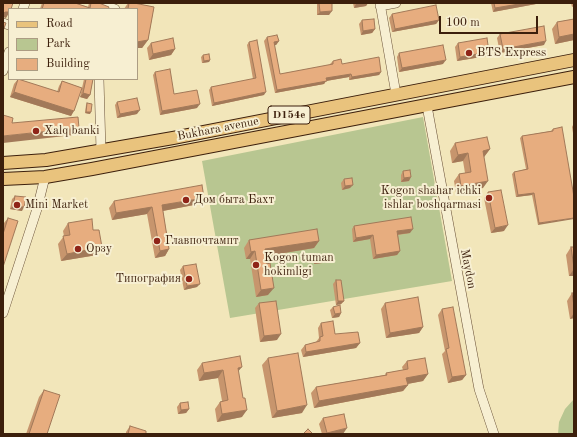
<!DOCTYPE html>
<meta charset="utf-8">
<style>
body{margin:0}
#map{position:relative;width:577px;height:437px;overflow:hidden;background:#f2e6ba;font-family:"Old Standard TT",serif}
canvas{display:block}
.frame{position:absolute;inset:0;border:4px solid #3c1f0c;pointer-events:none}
.legend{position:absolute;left:8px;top:8px;width:130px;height:72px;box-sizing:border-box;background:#f7efd2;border:1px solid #ac9c83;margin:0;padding:5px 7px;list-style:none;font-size:12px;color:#3c1f0c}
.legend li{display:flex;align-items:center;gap:8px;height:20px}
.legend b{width:20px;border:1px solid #ac9c83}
.scale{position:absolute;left:439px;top:16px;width:99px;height:18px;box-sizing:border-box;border:2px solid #3c1f0c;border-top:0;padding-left:5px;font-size:12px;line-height:14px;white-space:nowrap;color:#3c1f0c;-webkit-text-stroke:3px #f7efd2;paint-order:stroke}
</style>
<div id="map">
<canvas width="577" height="437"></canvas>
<div class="frame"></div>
<ul class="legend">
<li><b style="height:5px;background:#e9c37d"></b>Road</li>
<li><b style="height:11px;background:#b8c691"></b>Park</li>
<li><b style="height:11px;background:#e7ad7f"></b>Building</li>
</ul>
<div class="scale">100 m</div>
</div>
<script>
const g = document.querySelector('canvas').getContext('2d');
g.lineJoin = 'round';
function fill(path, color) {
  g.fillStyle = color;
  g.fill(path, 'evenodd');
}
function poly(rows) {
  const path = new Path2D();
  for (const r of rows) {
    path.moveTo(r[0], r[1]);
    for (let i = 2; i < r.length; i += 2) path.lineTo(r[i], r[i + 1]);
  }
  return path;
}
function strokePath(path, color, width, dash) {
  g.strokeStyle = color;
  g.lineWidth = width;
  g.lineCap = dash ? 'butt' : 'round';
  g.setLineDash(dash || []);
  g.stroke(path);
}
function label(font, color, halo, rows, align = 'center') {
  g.font = font + ' "Old Standard TT",serif';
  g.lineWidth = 4;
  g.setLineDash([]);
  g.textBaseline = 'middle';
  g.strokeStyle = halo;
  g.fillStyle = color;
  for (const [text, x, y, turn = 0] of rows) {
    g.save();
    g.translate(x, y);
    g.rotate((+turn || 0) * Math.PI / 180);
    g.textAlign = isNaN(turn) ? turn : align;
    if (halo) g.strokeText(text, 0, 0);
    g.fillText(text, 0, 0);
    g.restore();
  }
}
const green = poly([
 [423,117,452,281,230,318,202,161],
 [574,399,574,434,558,434,559,422,565,409]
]);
const minor = poly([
 [97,3,115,9],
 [380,3,396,94],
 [380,6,396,3],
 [23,9,25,3],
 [3,23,9,25],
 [3,71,9,52],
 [99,79,101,151],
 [427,106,479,389,494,434],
 [3,313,37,209,45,177]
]);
const major = poly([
 [3,163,46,160,173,138,574,60],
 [3,179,45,177,92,169,574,77]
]);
const wall = poly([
 [42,3,75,3,88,7,89,3,99,3,108,9,40,9],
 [128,3,134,3,154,7,148,40,142,48,137,48,137,9,124,9],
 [317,3,332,3,329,15,317,15],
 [353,3,368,3,366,6,354,8],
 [491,3,537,3,536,4,493,12],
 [571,3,574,3,574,6,572,7],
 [392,14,439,20,436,24,392,32,389,18],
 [574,19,574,40,555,44,552,29,557,22],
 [362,20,375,29,372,33,361,35,359,24],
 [500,34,544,45,500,53,497,38],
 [267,37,279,41,276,45,274,45,280,74,330,65,330,64,333,61,342,64,381,72,379,75,349,80,349,77,326,81,324,84,275,93,264,41],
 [249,42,264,95,212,106,209,90,211,87,253,79,247,45],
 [151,43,175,49,171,55,149,60,147,48],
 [458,43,487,56,457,61,455,47],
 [399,53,443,64,399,72,397,57],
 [203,55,210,60,209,62,202,63,201,57],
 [155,72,174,94,197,108,160,115,153,75],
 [18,79,57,92,59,86,62,81,82,88,84,79,93,79,90,95,87,99,80,97,82,88,71,116,10,97,14,84],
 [117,102,137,114,117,118,115,105],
 [87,103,90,114,85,113,86,105],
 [573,125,574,125,574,139,572,127],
 [553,129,574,197,538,225,532,195,516,197,512,174,514,172,526,169,520,138,522,136,551,131],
 [455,143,490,149,484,157,483,188,456,193,454,181,459,174,465,173,463,161,452,163,450,151],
 [403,171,409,181,401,182,401,175],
 [344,179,350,188,342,190,341,183],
 [488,192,504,231,491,233,484,198],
 [15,196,22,211,10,209,12,199],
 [114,201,199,204,163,211,169,249,165,256,155,258,147,214,112,220,109,208],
 [8,218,3,267,3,227,4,223],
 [68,223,97,255,61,261,58,244,64,236,63,231],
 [354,226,410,233,398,235,400,251,397,255,373,259,370,239,353,242,352,229],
 [249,240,319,241,314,248,266,256,268,295,256,297,250,259,246,259,244,248],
 [571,247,574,247,574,276,569,276,566,255],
 [315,256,322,263,314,264,313,258],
 [183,266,197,287,184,290,180,270],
 [336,280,344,301,341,304,336,305,333,284],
 [572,293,574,293,574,318,570,319,567,301],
 [259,303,277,340,260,342,255,308],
 [385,303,423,327,419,333,386,338,381,309],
 [333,307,341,313,339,317,332,318,330,310],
 [442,309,466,375,462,380,448,383,442,354,445,351,438,315],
 [321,323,335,334,360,343,356,348,303,357,301,350,305,345,316,342,319,338,318,328],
 [268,358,302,413,272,418,262,365],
 [407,361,428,374,423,381,407,384,408,385,403,391,314,408,311,393,316,387,385,375,386,373,403,370,402,367],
 [202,363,238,372,242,417,217,422,215,409,220,402,222,401,218,378,199,381,197,370],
 [44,390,47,434,26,434,39,397],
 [180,403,189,409,186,413,178,414,177,407],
 [323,418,343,434,322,434,319,424],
 [130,426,146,434,126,434,126,432]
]);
const shadedWall = poly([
 [361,3,368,3,366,6,354,8,356,4],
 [525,3,537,3,536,4,493,12,495,8],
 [332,11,329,15,317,15,320,12],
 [5,12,9,12,9,13,6,18,3,17,3,14],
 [439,20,436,24,392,32,395,29],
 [375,29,372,33,361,35,363,31],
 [574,34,574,40,555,44,559,37],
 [148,40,142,48,137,48,137,42],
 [279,41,276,45,271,46,274,42],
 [546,41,544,45,500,53,503,49],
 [175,49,171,55,149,60,153,54],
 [489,52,487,56,457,61,460,57],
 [210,60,209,62,202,63,204,61],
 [446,60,443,64,399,72,402,68],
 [381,72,379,75,349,80,352,77],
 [351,74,349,77,326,81,324,84,275,93,277,90,326,78],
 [14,92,74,111,71,116,10,97],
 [266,92,264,95,212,106,214,103],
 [83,93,90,95,87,99,80,97],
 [200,104,197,108,160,115,162,111],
 [140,110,137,114,117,118,120,114],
 [86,112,91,112,90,114,85,113],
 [79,128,74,135,3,143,3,136],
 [490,149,484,157,478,158,483,151],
 [468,153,463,161,452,163,458,155],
 [411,177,409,181,401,182,404,178],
 [488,181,483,188,456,193,461,186],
 [353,185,350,188,342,190,345,186],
 [534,193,532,195,516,197,518,195],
 [204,198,199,204,157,212,162,205],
 [13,206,24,207,22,211,10,209],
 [152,207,147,214,112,220,116,213],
 [574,218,574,219,538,225,539,223],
 [508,225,504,231,491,233,495,228],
 [413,229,410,233,394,235,397,231],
 [373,235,370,239,353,242,356,238],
 [319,241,314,248,259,257,265,249],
 [102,247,97,255,61,261,67,254],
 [169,249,165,256,155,258,160,251],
 [255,251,250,259,246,259,251,252],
 [400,251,397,255,373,259,376,255],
 [323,261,322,263,314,264,315,262],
 [574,269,574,276,569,276],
 [200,284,197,287,184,290,187,286],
 [274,288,268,295,256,297,261,290],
 [338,301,344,301,341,304,336,305],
 [341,313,339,317,332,318,335,314],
 [574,313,574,318,570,319],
 [423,327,419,333,386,338,390,333],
 [281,334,277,340,260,342,264,336],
 [360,343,356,348,303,357,306,352],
 [242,367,236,374,238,368],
 [223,370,218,378,199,381,204,373],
 [428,374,423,381,402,385,406,378],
 [466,375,462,380,448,383,452,377],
 [408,385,403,391,314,408,319,401],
 [307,405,302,413,272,418,277,411],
 [189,409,186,413,178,414,181,410],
 [247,410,242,417,217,422,222,414],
 [347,428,343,434,326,434,327,433]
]);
const building = poly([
 [3,3,13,3,11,9,9,9,9,12,5,12,3,14,3,3],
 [44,3,75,3,90,8,91,3,99,3,109,7,108,9,42,9,44,3],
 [129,3,134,3,154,7,148,40,137,42,137,9,128,9,129,3],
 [319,3,332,3,332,11,320,12,319,3],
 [494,3,525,3,495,8,494,3],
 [436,5,439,20,395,29,392,14,436,5],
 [374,19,375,29,363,31,362,20,374,19],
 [574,19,574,34,559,37,557,22,574,19],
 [3,22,6,23,3,31,3,22],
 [544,26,546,41,503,49,500,34,544,26],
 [277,35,279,41,274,42,280,74,333,64,333,61,341,59,342,64,379,57,381,72,352,77,351,74,326,78,327,81,277,90,267,37,277,35],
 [173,38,175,49,153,54,151,43,173,38],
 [487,38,489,52,460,57,458,43,487,38],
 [257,40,266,92,214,103,211,87,256,78,249,42,257,40],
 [443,45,446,60,402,68,399,53,443,45],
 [209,54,210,60,204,61,203,55,209,54],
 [170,69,174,94,197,90,200,104,162,111,155,72,170,69],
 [18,79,59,92,62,81,82,88,74,111,14,92,18,79],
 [86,79,93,79,90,95,83,93,86,79],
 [137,98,140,110,120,114,117,102,137,98],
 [87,103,92,104,91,112,86,112,87,103],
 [3,115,13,118,12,123,78,117,79,128,3,136,3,115],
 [562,127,574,197,574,218,539,223,534,193,518,195,514,172,528,169,522,136,553,131,553,129,562,127],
 [487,137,490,149,483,151,488,181,461,186,459,174,471,172,468,153,458,155,455,143,487,137],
 [410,170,411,177,404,178,403,171,410,170],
 [352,178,353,185,345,186,344,179,352,178],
 [202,185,204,198,162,205,169,249,160,251,152,207,116,213,114,201,202,185],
 [501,190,508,225,495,228,488,192,501,190],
 [15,196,26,197,24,207,13,206,15,196],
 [411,217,413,229,397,231,400,251,376,255,373,235,356,238,354,226,411,217],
 [8,218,18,221,3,267,3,234,8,218],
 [92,219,93,230,99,230,102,247,67,254,63,236,70,235,68,223,92,219],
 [317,229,319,241,265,249,267,264,270,263,274,288,261,290,255,251,251,252,249,240,317,229],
 [571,247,574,247,574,268,571,247],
 [322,255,323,261,315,262,315,256,322,255],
 [196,264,200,284,187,286,183,266,196,264],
 [336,280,341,280,344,301,338,301,336,280],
 [572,293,574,293,574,306,572,293],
 [418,297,423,327,390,333,385,303,418,297],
 [276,301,281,334,264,336,259,303,276,301],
 [340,305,341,313,335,314,333,307,340,305],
 [453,307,466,375,452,377,446,349,449,348,442,309,453,307],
 [333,321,335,334,358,332,360,343,306,352,305,345,320,341,320,337,323,336,321,323,333,321],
 [298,353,307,405,277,411,268,358,298,353],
 [240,356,242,367,238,368,243,398,245,398,247,410,222,414,220,402,228,400,223,370,204,373,202,363,240,356],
 [425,358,428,374,406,378,408,385,319,401,316,387,387,375,386,373,408,369,407,361,425,358],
 [44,390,60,395,47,434,29,434,44,390],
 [188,402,189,409,181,410,180,403,188,402],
 [344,414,347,428,327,433,323,418,344,414],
 [130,426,146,431,146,434,128,434,130,426],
 [308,429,313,434,303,434,308,429]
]);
const markers = [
 [469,53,4,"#8f2418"],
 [36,131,4,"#8f2418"],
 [489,198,4,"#8f2418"],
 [186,200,4,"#8f2418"],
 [17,205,4,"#8f2418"],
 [157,241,4,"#8f2418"],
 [78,249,4,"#8f2418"],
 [256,265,4,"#8f2418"],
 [189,279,4,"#8f2418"]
];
const shields = [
 [289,115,42]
];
const shieldNames = [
 ["D154e",289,115]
];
const poiNames = [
 ["BTS Express",477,53],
 ["Xalq banki",44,131],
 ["Kogon shahar ichki",481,191,"right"],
 ["ishlar boshqarmasi",481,205,"right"],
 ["Дом быта Бахт",194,200],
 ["Mini Market",25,205],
 ["Главпочтампт",165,241],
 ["Орзу",86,249],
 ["Kogon tuman",264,258],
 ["hokimligi",264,272],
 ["Типография",181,279,"right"]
];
const streetNames = [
 ["Bukhara avenue",218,129,-11],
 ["Maydon",468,269,79]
];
fill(green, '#b8c691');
strokePath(minor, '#6a5138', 10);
strokePath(major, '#3c1f0c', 14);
strokePath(minor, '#f7efd2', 9);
strokePath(major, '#e9c37d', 12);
fill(wall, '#c7956d');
fill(shadedWall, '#a27959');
fill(building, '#e7ad7f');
strokePath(building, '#a27959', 1);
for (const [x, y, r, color] of markers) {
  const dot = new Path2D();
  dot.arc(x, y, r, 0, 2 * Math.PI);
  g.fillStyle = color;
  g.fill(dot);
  strokePath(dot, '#f7efd2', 1.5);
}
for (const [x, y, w] of shields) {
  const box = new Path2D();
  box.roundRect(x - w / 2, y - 9, w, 18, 3);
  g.fillStyle = '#f7efd2';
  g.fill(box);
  strokePath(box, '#3c1f0c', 1);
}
label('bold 11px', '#3c1f0c', null, shieldNames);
label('12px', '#3c1f0c', '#f7efd2', poiNames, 'left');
label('12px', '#3c1f0c', '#f7efd2', streetNames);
</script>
